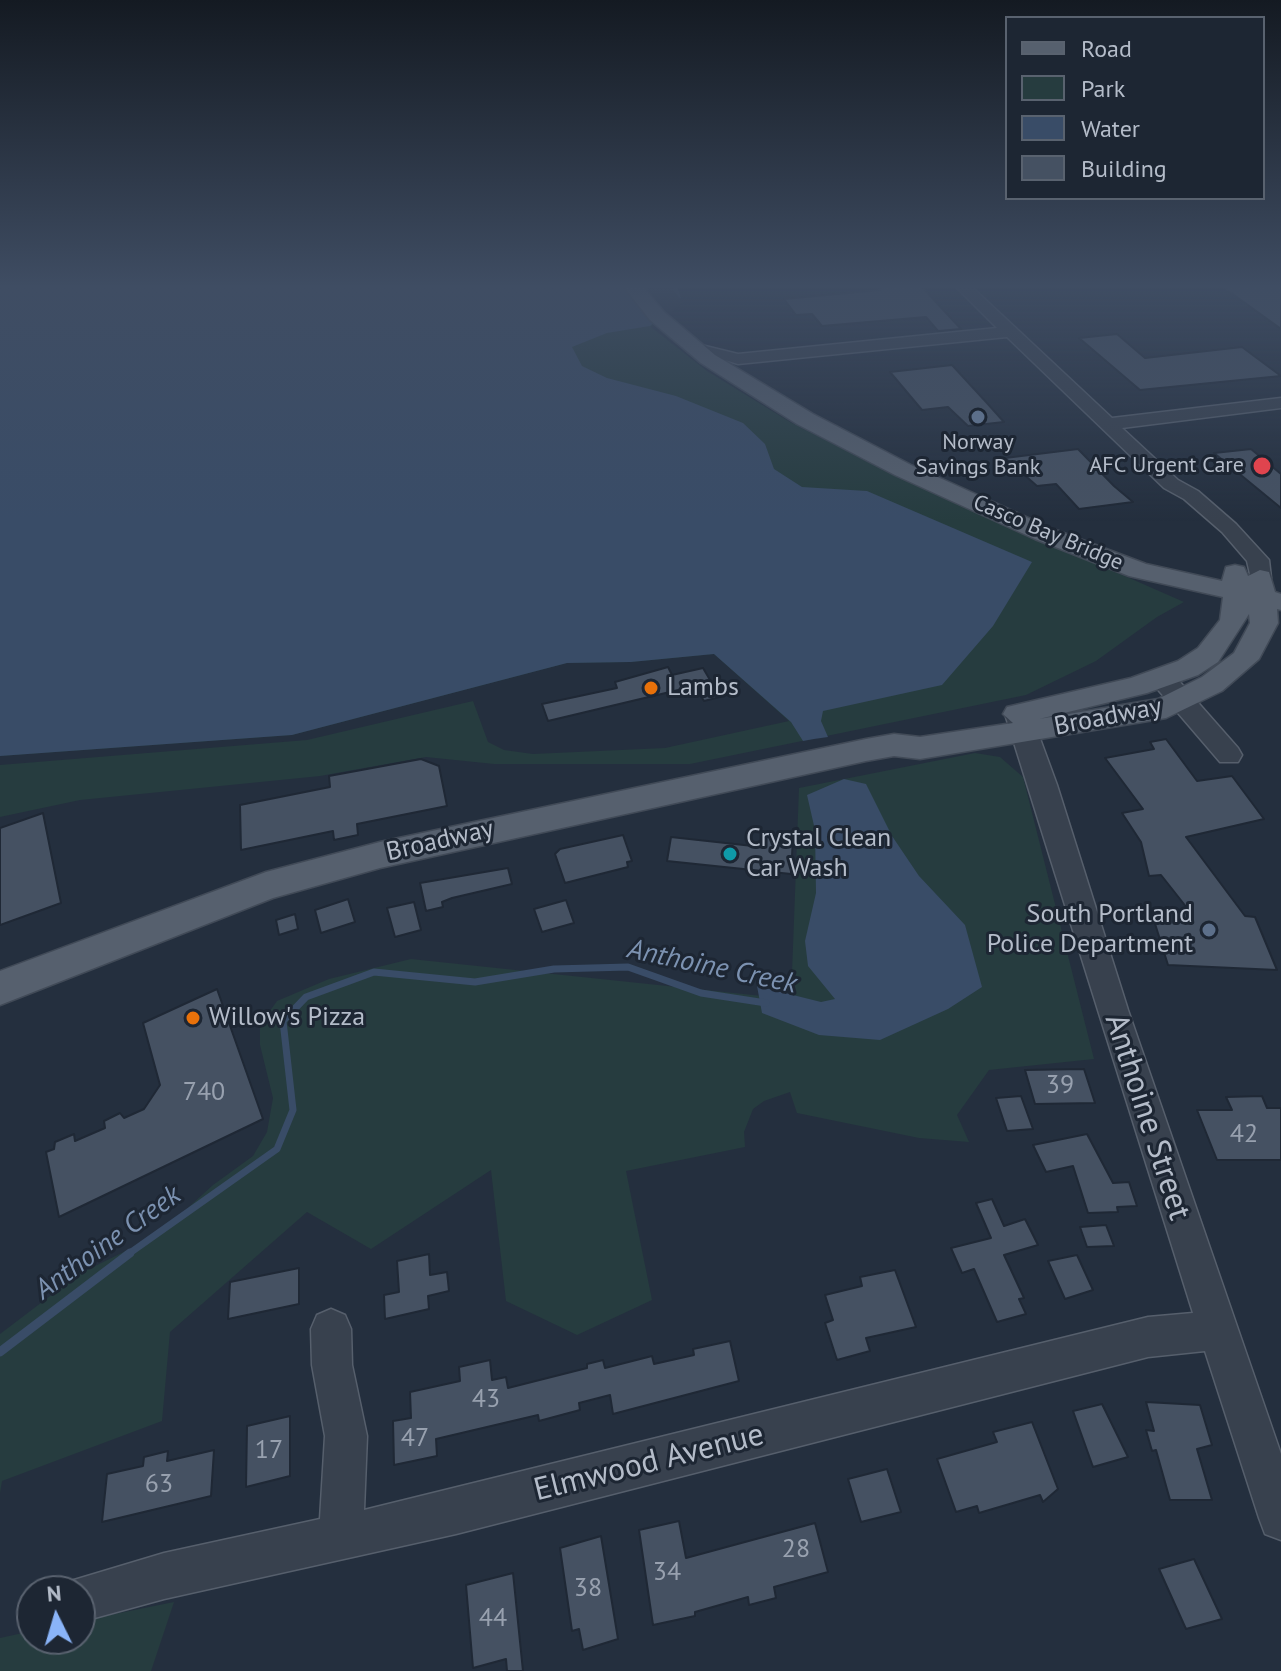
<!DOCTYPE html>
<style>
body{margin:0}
#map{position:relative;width:1281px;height:1671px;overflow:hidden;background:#242f3e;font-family:"PT Sans",sans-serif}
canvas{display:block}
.legend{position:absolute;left:1005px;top:16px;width:260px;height:184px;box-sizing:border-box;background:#1d2633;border:2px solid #59626f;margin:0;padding:10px 14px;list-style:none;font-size:24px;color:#b4bcc9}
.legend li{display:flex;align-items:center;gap:16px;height:40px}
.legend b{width:40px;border:2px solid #59626f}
.north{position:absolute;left:16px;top:1575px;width:80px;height:80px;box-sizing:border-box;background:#1d2633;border:2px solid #59626f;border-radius:50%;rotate:355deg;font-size:22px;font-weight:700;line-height:32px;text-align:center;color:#b4bcc9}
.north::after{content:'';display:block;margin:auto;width:28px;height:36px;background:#8ab4f8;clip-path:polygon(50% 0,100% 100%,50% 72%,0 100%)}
</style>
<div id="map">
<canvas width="1281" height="1671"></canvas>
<ul class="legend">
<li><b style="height:10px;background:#56606e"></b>Road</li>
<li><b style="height:22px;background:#263c3f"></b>Park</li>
<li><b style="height:22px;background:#394c67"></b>Water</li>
<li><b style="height:22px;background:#455162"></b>Building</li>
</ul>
<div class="north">N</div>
</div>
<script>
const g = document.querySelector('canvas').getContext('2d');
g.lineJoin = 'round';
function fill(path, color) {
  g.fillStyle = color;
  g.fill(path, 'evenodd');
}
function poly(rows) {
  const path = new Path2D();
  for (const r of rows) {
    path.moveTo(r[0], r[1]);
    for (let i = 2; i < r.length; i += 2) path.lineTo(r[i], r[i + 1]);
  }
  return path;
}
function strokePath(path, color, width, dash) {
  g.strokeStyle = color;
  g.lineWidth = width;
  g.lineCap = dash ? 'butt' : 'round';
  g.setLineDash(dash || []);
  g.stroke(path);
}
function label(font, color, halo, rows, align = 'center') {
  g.font = font + ' "PT Sans",sans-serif';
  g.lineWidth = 6;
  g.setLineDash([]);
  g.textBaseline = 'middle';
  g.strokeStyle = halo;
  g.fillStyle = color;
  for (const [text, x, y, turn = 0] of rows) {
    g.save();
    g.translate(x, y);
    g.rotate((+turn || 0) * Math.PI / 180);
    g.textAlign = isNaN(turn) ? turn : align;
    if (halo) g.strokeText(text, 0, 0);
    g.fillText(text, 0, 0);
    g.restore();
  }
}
const green = poly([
 [0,287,677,287,681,298,651,327,707,371,790,422,888,472,1184,602,1157,617,1096,661,1026,695,690,764,494,764,426,757,320,776,80,800,0,817,0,765,307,740,473,701,488,742,504,750,533,754,665,748,789,721,714,654,631,662,567,663,292,735,0,756],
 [975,753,1000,757,1023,777,1094,1059,989,1070,957,1115,969,1142,919,1138,797,1113,790,1092,764,1101,753,1109,744,1132,745,1147,626,1171,652,1300,577,1335,506,1301,491,1170,371,1249,307,1212,170,1332,162,1421,2,1481,0,1493,0,1334,79,1274,158,1235,213,1185,253,1156,267,1132,273,1098,260,1045,260,1025,277,1001,329,979,411,959,791,999,799,788],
 [174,1602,151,1671,0,1671,0,1638,32,1631,32,1639,80,1639,80,1621]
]);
const water = poly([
 [0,287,677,287,681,298,650,326,607,333,572,347,582,366,607,378,676,396,743,423,765,444,774,469,802,487,867,491,1032,562,993,626,942,685,823,711,821,721,828,737,814,739,803,741,791,722,714,654,631,662,567,663,292,735,0,756],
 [844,779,866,784,892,836,919,876,965,925,982,987,948,1009,880,1040,819,1035,762,1013,757,986,821,1002,835,999,808,966,805,941,816,893,815,830,807,795]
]);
const pier = poly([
 [622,287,671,287,683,302,656,327]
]);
const streamFar1 = poly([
 [127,1255,277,1149,293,1110,283,1021,306,997,374,972,475,982,554,969,628,967,701,993,766,1003]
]);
const stream = poly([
 [0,1352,130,1253]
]);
const building = poly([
 [877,287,922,287,961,329,938,331,926,317,822,326,812,314,796,315,784,299,880,290,877,287],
 [1223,287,1281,287,1281,329,1223,287],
 [1117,334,1145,358,1242,347,1281,376,1140,390,1079,338,1117,334],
 [952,365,987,403,1004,422,968,426,948,407,922,410,890,372,952,365],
 [1078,449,1114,486,1133,502,1079,509,1056,484,1037,486,1005,458,1078,449],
 [1251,449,1281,474,1281,508,1214,453,1251,449],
 [668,667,672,675,703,668,720,697,704,701,695,686,548,721,542,704,617,688,615,682,668,667],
 [1166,739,1197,781,1232,776,1264,819,1186,837,1245,916,1255,917,1277,970,1168,965,1151,911,1191,913,1161,875,1149,876,1141,842,1122,813,1143,809,1105,758,1154,749,1150,742,1166,739],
 [421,759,439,766,447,806,357,824,358,835,334,840,333,831,241,850,240,805,330,787,329,776,421,759],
 [43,813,61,903,0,925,0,828,43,813],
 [623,835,632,861,627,862,628,867,565,883,555,854,560,849,623,835],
 [763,835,793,838,791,874,667,861,671,837,762,847,763,835],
 [508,868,512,884,452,898,442,902,443,907,426,911,420,883,508,868],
 [348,899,355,922,321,933,315,910,348,899],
 [566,900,574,923,542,932,534,909,566,900],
 [414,902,421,930,395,937,387,908,414,902],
 [295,914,298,929,279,935,276,920,295,914],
 [217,989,263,1119,59,1217,46,1152,54,1149,55,1142,74,1134,75,1141,105,1128,104,1121,120,1113,124,1118,144,1109,160,1085,143,1023,217,989],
 [1084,1069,1095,1103,1035,1104,1025,1070,1084,1069],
 [1021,1096,1033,1129,1007,1131,996,1098,1021,1096],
 [1262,1096,1267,1108,1281,1108,1281,1160,1217,1160,1197,1110,1232,1110,1226,1097,1262,1096],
 [1087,1134,1113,1183,1129,1182,1137,1206,1117,1207,1118,1212,1088,1213,1073,1166,1046,1172,1033,1145,1087,1134],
 [992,1199,1004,1226,1025,1219,1038,1245,1004,1255,1024,1298,1019,1299,1026,1314,997,1322,974,1269,962,1273,951,1248,991,1238,976,1203,992,1199],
 [1106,1225,1114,1246,1087,1247,1080,1227,1106,1225],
 [429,1254,430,1275,447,1272,449,1291,428,1296,429,1309,385,1319,384,1295,399,1292,397,1261,429,1254],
 [1077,1255,1093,1290,1065,1299,1048,1261,1077,1255],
 [299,1268,299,1304,228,1319,230,1282,299,1268],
 [895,1270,916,1327,866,1338,870,1351,837,1360,825,1323,833,1320,825,1295,862,1286,860,1277,895,1270],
 [730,1341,739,1381,613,1414,610,1395,579,1403,580,1410,539,1421,538,1415,436,1439,437,1456,394,1465,393,1421,411,1418,410,1392,460,1381,459,1367,490,1360,492,1380,506,1377,508,1388,587,1368,587,1364,603,1360,605,1368,652,1356,654,1364,694,1355,693,1349,730,1341],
 [1146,1402,1200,1405,1212,1445,1197,1449,1212,1500,1170,1500,1156,1450,1152,1451,1146,1430,1154,1431,1146,1402],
 [1102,1404,1128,1457,1093,1467,1073,1411,1102,1404],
 [290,1416,290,1476,246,1487,247,1426,290,1416],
 [1032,1422,1058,1489,1043,1502,1040,1495,979,1513,977,1506,956,1512,937,1459,997,1442,993,1432,1032,1422],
 [214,1450,211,1496,102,1522,107,1474,143,1466,144,1457,168,1451,167,1461,214,1450],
 [887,1469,901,1512,861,1522,848,1479,887,1469],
 [679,1521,686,1558,815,1523,828,1572,774,1587,776,1598,749,1605,748,1597,695,1612,695,1616,653,1625,639,1530,679,1521],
 [601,1536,618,1639,583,1650,579,1629,572,1631,560,1548,601,1536],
 [1194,1559,1222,1619,1186,1629,1159,1569,1194,1559],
 [513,1573,523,1671,507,1671,506,1659,473,1668,466,1585,513,1573]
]);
const minor = poly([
 [956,287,972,287,1112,418,1281,398,1281,408,1122,428,1178,480,1198,491,1236,524,1269,560,1271,578,1268,583,1252,583,1247,561,1222,532,1184,499,1164,488,1007,337,738,364,685,348,693,343,738,354,997,328,956,287],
 [1163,671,1172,673,1238,748,1242,755,1238,762,1220,762,1154,685,1151,679,1163,671],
 [1018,705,1027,708,1031,714,1057,785,1128,1010,1281,1454,1281,1540,1265,1534,1259,1518,1205,1351,1148,1357,456,1534,164,1599,80,1622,80,1591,60,1591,64,1583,164,1553,320,1519,325,1436,312,1365,311,1329,317,1315,331,1309,345,1315,351,1329,352,1365,367,1436,364,1510,1148,1317,1193,1313,1005,714,1009,708,1018,705]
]);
const major = poly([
 [624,287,643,287,664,312,715,355,813,414,911,465,1053,529,1146,564,1222,581,1226,567,1235,565,1244,567,1248,576,1260,570,1269,572,1275,592,1281,594,1281,610,1277,609,1278,623,1259,659,1222,691,1166,718,920,759,894,756,866,761,380,868,273,898,0,1005,0,971,266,872,380,842,866,739,894,734,920,737,1013,723,1003,714,1007,707,1131,678,1178,661,1198,648,1220,620,1223,597,1129,576,1035,539,895,475,797,424,701,363,650,320,624,287],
 [1249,614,1250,623,1234,653,1202,677,1158,699,1039,719,1147,693,1198,675,1218,662,1249,614]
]);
const markers = [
 [978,417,8,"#5c6f8a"],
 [1262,466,10,"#e0444e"],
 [651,688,8,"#e8710a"],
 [730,854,8,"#0f9aa8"],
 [1209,930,8,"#5c6f8a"],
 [193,1018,8,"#e8710a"]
];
const farPoinames = [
 ["Norway",978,443],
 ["Savings Bank",978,468],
 ["AFC Urgent Care",1244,466,"right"]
];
const farStreetnames = [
 ["Casco Bay Bridge",1048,533,23]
];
const poiNames = [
 ["Lambs",667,688],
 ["Crystal Clean",746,839],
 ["Car Wash",746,869],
 ["South Portland",1193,915,"right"],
 ["Police Department",1193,945,"right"],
 ["Willow's Pizza",209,1018]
];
const streetNames = [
 ["Broadway",1108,717,-11],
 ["Broadway",440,841,-13]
];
const nearNumbernames = [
 ["39",1060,1086],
 ["740",204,1093],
 ["42",1244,1135],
 ["43",486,1400],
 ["47",415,1439],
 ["17",269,1451],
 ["63",159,1485],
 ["28",796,1550],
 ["34",667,1573],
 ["38",588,1589],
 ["44",493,1619]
];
const waterNames = [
 ["Anthoine Creek",712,967,12],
 ["Anthoine Creek",108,1243,-36]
];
const nearStreetnames = [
 ["Anthoine Street",1147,1117,72],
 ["Elmwood Avenue",649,1463,-14]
];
fill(green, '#263c3f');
fill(water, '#394c67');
fill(pier, '#242f3e');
strokePath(streamFar1, '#394c67', 7);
strokePath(stream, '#394c67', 9);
fill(building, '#455162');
strokePath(building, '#1f2835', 2);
strokePath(minor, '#565f6c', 3);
strokePath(major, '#414a57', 3);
fill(minor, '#38414e');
fill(major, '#56606e');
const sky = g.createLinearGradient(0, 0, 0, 521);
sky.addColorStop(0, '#141a22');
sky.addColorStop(0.55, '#3f4d63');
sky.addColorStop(1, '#3f4d6300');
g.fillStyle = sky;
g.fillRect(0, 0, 1281, 521);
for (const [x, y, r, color] of markers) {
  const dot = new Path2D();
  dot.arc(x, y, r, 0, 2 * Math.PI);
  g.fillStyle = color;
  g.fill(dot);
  strokePath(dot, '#1d2633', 3);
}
label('22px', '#b4bcc9', '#1d2633', farPoinames);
label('22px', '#b4bcc9', '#1d2633', farStreetnames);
label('26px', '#b4bcc9', '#1d2633', poiNames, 'left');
label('26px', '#b4bcc9', '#1d2633', streetNames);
label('26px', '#98a1af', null, nearNumbernames);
label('italic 28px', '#7c92b1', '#1d2633', waterNames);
label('32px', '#b4bcc9', '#1d2633', nearStreetnames);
</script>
